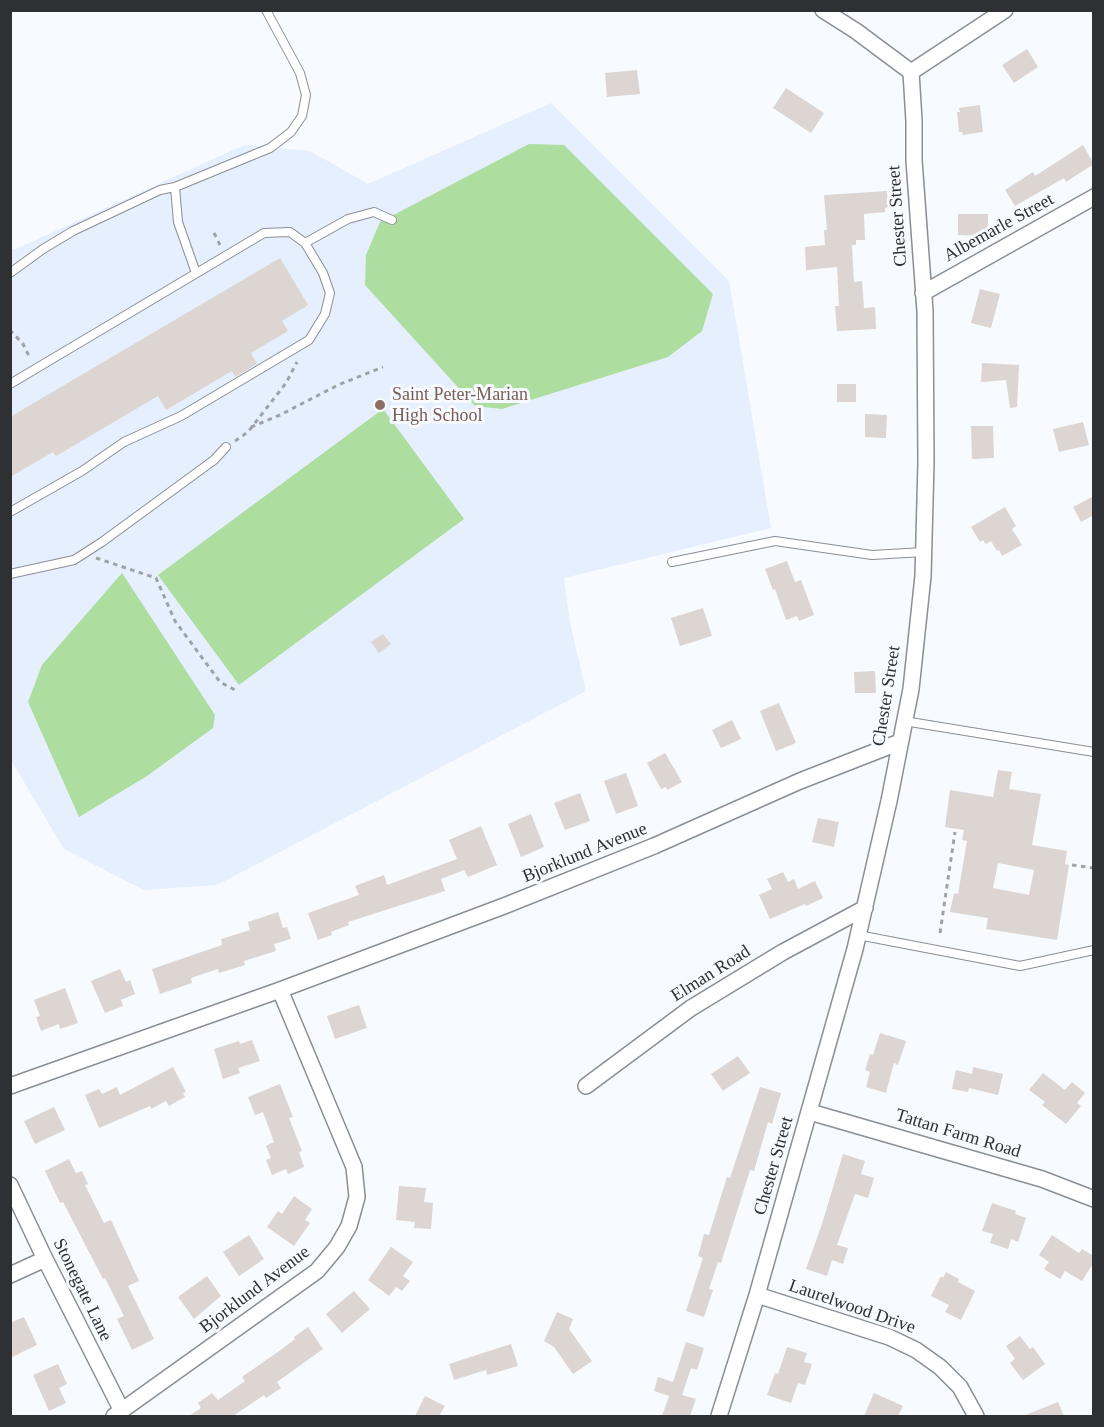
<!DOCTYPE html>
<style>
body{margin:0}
#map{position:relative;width:1104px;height:1427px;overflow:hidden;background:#f7fafe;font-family:Georgia,serif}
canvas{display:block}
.frame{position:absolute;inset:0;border:12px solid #2e3033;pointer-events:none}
</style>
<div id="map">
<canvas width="1104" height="1427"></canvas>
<div class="frame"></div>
</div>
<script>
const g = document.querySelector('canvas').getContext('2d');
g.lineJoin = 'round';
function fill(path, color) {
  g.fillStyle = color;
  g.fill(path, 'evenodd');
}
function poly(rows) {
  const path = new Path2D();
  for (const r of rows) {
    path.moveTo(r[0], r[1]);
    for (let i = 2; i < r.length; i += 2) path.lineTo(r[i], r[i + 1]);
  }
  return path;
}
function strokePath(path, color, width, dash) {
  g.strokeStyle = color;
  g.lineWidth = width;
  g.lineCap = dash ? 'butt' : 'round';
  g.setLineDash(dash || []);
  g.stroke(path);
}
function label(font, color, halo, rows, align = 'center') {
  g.font = font + ' Georgia,serif';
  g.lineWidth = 6;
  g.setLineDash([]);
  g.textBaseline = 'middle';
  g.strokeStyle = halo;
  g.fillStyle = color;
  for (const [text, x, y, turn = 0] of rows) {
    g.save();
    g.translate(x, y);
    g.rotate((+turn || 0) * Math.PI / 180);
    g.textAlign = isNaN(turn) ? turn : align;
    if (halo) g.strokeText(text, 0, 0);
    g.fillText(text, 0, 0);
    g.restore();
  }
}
const built = poly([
 [551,103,729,281,771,528,564,578,570,623,586,691,217,885,144,890,64,849,11,760,10,249,16,249,244,145,310,151,368,184]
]);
const green = poly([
 [529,144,564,145,713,294,702,331,668,357,502,409,475,406,365,285,366,255,380,222],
 [383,409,464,519,239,685,158,575],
 [122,573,215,715,213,728,147,776,79,817,28,702,42,665]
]);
const building = poly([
 [1027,49,1038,67,1014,83,1002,65],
 [637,70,640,94,607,97,605,73],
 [786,88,824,113,811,133,773,108],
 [980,105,983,132,963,135,962,132,959,132,957,112,960,112,959,108],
 [1083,145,1094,164,1066,182,1064,178,1015,206,1005,190,1033,172,1035,176],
 [887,191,888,207,885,208,885,212,864,214,865,240,856,240,856,245,852,245,854,282,862,281,864,308,875,307,876,329,837,331,835,306,839,306,837,267,806,270,805,247,825,245,824,230,827,230,824,195],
 [958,214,988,214,988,230,985,230,985,236,958,235],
 [280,258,308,305,282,321,288,331,251,353,257,364,235,377,232,371,166,410,158,396,56,456,53,452,10,477,10,417],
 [980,289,1000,294,991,328,971,323],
 [982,363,1019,365,1017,407,1010,408,1006,380,981,382],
 [837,384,856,384,856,402,837,402],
 [865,414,887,415,886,438,865,437],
 [1083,422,1089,445,1059,452,1053,429],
 [971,426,993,426,994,458,972,459],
 [1094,496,1094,515,1081,522,1073,507],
 [1005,507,1016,526,1012,529,1022,545,1002,556,999,550,997,551,991,541,986,544,983,540,980,542,971,527],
 [787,561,795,582,801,580,814,615,799,621,797,616,786,620,775,589,773,590,765,569],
 [703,608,712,636,680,646,671,618],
 [383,634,391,644,379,653,371,642],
 [875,671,876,693,855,693,854,672],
 [779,703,796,743,776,751,760,711],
 [732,720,741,739,721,748,712,730],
 [665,753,682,782,667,790,666,787,661,789,647,763],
 [998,770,1012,772,1009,789,1041,794,1032,845,1067,851,1065,864,1069,865,1057,940,986,929,988,918,950,912,954,893,958,894,967,841,962,840,964,830,945,827,950,790,993,797],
 [998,863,1034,870,1029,895,993,888],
 [626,773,638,806,616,814,604,781],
 [580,793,590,821,565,830,554,803],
 [531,814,544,847,521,857,508,824],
 [818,818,839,822,834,847,812,842],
 [481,826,497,865,468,877,464,870,441,879,445,891,348,922,349,925,331,932,332,935,318,940,308,913,359,895,355,886,384,875,387,885,457,859,449,840],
 [783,872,788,882,794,879,798,889,815,881,823,898,806,906,805,904,770,919,759,895,772,889,767,879],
 [278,912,283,928,287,927,291,939,274,944,276,951,244,961,245,965,219,973,218,969,191,978,192,983,160,994,152,969,222,945,221,939,250,930,248,922],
 [120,969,126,982,130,980,135,994,121,1000,123,1006,105,1013,91,981],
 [65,988,78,1023,60,1029,59,1024,41,1031,36,1017,40,1016,34,1000],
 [359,1005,367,1028,335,1039,327,1016],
 [880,1033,906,1041,898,1065,894,1063,886,1093,866,1087,870,1072,865,1070,870,1054,873,1055],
 [252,1040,260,1061,238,1068,240,1073,223,1079,214,1049,239,1041,240,1044],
 [738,1056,750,1073,723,1091,711,1074],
 [173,1067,186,1092,183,1093,185,1097,169,1106,166,1101,151,1109,150,1106,99,1128,85,1095,99,1089,102,1094,117,1087,120,1095],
 [973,1067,1003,1074,998,1095,969,1088,968,1092,952,1089,956,1070,972,1074],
 [1043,1073,1065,1090,1072,1082,1085,1093,1077,1103,1081,1106,1066,1124,1042,1105,1045,1102,1029,1090],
 [280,1084,293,1117,289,1118,302,1151,299,1152,304,1167,288,1174,286,1169,272,1175,266,1160,271,1158,266,1146,274,1142,263,1112,255,1115,248,1097],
 [760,1087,781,1093,772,1124,768,1122,754,1171,750,1170,721,1263,718,1262,709,1289,713,1290,704,1317,686,1311,703,1258,698,1256,704,1234,709,1235,727,1177,730,1178],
 [54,1107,65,1130,35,1144,24,1121],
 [843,1154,865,1161,861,1174,874,1178,868,1198,855,1194,837,1245,848,1248,843,1264,832,1260,827,1276,806,1269,822,1224],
 [69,1159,76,1173,82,1171,88,1184,85,1185,104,1223,111,1220,139,1281,128,1286,154,1339,132,1350,117,1319,124,1316,105,1278,103,1279,63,1202,60,1203,45,1171],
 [399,1186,426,1188,424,1202,433,1203,431,1229,414,1228,415,1222,396,1220],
 [294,1196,312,1209,305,1220,310,1223,294,1246,267,1227,278,1211,282,1214],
 [992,1203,1016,1211,1015,1214,1026,1218,1018,1242,1011,1239,1008,1249,990,1243,993,1234,982,1231],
 [249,1235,264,1259,239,1276,223,1252],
 [1052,1235,1079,1253,1082,1249,1094,1256,1094,1262,1082,1281,1065,1271,1060,1279,1044,1269,1049,1262,1039,1255],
 [391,1247,413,1262,403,1276,410,1281,402,1291,396,1287,389,1296,368,1280],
 [946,1272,959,1279,958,1282,975,1291,961,1320,945,1312,949,1305,931,1296,941,1276,943,1278],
 [207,1276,221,1296,194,1319,178,1297],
 [354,1291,370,1309,342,1333,326,1314],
 [557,1312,573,1319,569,1329,592,1361,573,1374,554,1347,544,1341],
 [24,1317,37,1345,10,1358,10,1323],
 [308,1327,323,1349,277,1382,281,1388,266,1398,264,1395,233,1416,189,1416,201,1408,198,1403,212,1393,218,1400,245,1381,242,1377,282,1349,295,1339,294,1337],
 [1020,1336,1030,1349,1033,1347,1045,1364,1023,1380,1010,1363,1015,1359,1006,1346],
 [686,1342,704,1348,697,1370,691,1368,682,1395,696,1399,690,1416,662,1416,669,1396,654,1391,658,1377,673,1382],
 [511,1344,518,1366,487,1375,486,1370,454,1380,449,1364],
 [787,1347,807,1353,804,1362,812,1364,805,1385,798,1383,791,1403,767,1395,775,1373,778,1374],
 [58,1364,67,1384,59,1388,66,1403,49,1411,33,1375],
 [874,1393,903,1406,898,1416,864,1416],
 [425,1396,445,1406,439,1416,415,1416],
 [1058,1402,1064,1416,1023,1416]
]);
const path = poly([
 [214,233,220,245],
 [10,330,23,344,30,358],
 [251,427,280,415,338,385,383,367],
 [235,441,248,432,286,383,297,362],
 [96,558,156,578,175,621,220,682,235,690],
 [1072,865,1094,868],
 [940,933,955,832]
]);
const lane = poly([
 [175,187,178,222,196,273],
 [305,243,348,219,374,212,392,220],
 [10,273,43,249,73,231,160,190,175,187,270,148,291,132,302,116,306,95,300,73,266,10],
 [10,384,264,233,290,232,305,243,323,273,330,293,325,314,309,340,181,416,124,442,82,471,10,512],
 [672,562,775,541,872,555,924,552],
 [10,574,74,560,102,542,214,460,226,447],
 [904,721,1094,752],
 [858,935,1020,966,1094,950]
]);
const street = poly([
 [823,10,856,31,911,72],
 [911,72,1005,10],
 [923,293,1094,197],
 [10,1086,280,990,504,906,654,846,800,781,900,742],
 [586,1086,691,1008,783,952,865,908],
 [810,1112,1042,1179,1094,1199],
 [10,1185,45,1259,122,1411],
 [10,1275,45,1259],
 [757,1295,889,1337,916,1350,940,1367,960,1387,976,1416],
 [114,1416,317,1271,337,1247,349,1226,357,1197,354,1167,280,990],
 [719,1416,757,1295,855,949,889,801,911,689,923,576,926,463,925,311,914,160,914,121,911,72]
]);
const markers = [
 [380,405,6,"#8d6e63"]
];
const streetNames = [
 ["Chester Street",898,216,-94],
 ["Albemarle Street",999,228,-29],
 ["Chester Street",887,696,-81],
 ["Bjorklund Avenue",585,853,-22],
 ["Elman Road",711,974,-32],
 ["Tattan Farm Road",958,1134,17],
 ["Chester Street",774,1166,-74],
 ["Stonegate Lane",82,1290,64],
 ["Bjorklund Avenue",255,1290,-37],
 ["Laurelwood Drive",852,1307,19]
];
const educationNames = [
 ["Saint Peter-Marian",392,395],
 ["High School",392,416]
];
fill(built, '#e6effd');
fill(green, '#addd9f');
fill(building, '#ddd5d1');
strokePath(lane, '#8a8e95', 10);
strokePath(street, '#8a8e95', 18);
strokePath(path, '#a0a3a6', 3, [4.5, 4.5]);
strokePath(lane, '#fff', 8);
strokePath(street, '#fff', 15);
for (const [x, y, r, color] of markers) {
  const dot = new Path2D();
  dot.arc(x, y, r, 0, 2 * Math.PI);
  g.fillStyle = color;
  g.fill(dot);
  strokePath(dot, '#f7fafe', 2);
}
label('18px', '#2e3033', '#f7fafe', streetNames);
label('18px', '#785e54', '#f7fafe', educationNames, 'left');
</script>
